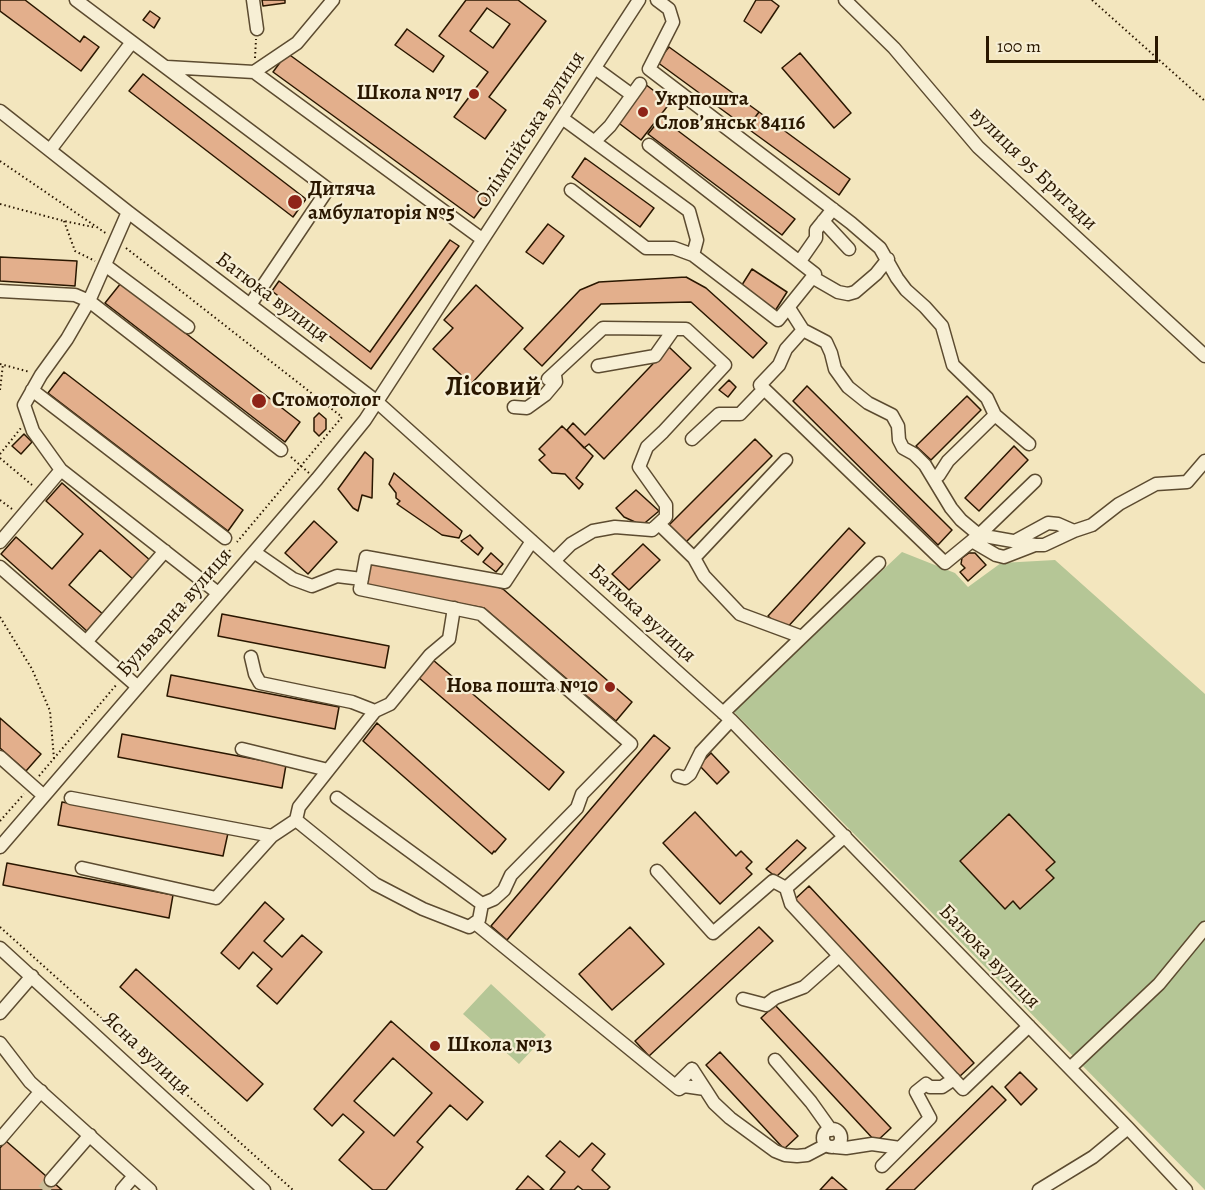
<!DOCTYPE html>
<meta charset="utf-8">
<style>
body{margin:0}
#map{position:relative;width:1205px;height:1190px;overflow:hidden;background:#f3e6be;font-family:Alegreya,serif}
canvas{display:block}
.scale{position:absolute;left:986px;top:36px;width:172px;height:27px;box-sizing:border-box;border:3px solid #2a1700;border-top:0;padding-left:8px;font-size:18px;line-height:21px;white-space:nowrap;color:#2a1700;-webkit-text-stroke:4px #f7efd5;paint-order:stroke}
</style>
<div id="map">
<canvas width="1205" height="1190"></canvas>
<div class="scale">100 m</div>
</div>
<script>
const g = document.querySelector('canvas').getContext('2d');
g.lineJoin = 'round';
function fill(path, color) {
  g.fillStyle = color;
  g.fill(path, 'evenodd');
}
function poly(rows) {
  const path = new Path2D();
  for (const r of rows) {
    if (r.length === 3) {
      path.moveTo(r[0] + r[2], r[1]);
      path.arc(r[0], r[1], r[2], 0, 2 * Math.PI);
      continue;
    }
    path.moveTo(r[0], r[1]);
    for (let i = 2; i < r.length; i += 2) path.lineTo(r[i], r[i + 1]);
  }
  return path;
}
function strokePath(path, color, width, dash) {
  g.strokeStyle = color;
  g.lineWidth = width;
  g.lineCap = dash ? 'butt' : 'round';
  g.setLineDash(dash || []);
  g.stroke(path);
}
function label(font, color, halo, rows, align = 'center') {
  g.font = font + ' Alegreya,serif';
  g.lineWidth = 4.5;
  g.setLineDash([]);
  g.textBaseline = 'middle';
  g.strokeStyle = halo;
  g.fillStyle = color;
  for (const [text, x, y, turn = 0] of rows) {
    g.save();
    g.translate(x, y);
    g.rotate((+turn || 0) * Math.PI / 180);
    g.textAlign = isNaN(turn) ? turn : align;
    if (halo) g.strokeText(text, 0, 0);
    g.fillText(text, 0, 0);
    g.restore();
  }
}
const green = poly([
 [902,552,955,573,968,587,1001,563,1055,560,1205,694,1205,1190,733,711],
 [491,984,546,1035,519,1064,463,1014]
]);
const building = poly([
 [0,0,25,0,80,42,84,36,99,47,81,71,0,11,0,0],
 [262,0,285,0,285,3,263,6,262,0],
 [466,0,518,0,546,21,489,97,506,110,485,139,454,117,488,72,439,36,466,0],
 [487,8,510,24,493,48,470,31,487,8],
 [756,0,771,0,779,6,761,33,744,21,756,0],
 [150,11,160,18,154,28,143,20,150,11],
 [407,29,444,56,433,72,395,45,407,29],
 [669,47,759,112,747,128,657,62,669,47],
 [287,53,488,199,474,218,273,72,287,53],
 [800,53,851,113,834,128,782,68,800,53],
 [143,74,306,199,293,217,129,91,143,74],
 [645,84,670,103,641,140,616,121,645,84],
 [759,112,850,179,839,195,747,128,759,112],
 [661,118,795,219,782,235,648,134,661,118],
 [585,158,654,208,640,227,572,177,585,158],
 [548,224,564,236,543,264,526,252,548,224],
 [450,240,459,246,371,369,272,291,279,281,370,352,450,240],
 [0,257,77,261,75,286,0,281,0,257],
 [752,269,787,292,775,311,740,288,752,269],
 [686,277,706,288,767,343,753,358,691,302,601,304,542,366,524,349,580,290,599,282,686,277],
 [121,283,300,422,285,442,105,303,121,283],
 [476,285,523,328,471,384,433,349,453,328,444,320,476,285],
 [669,347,691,368,604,459,589,444,584,448,567,430,573,423,585,435,669,347],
 [64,372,243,510,228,531,48,393,64,372],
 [729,380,736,387,728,397,719,390,729,380],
 [807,386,952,530,938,545,793,401,807,386],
 [967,396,981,410,931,460,916,446,967,396],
 [319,413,326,419,326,429,319,436,314,431,314,418,319,413],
 [562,426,593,456,576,478,583,484,579,489,565,474,552,473,539,460,545,455,539,449,562,426],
 [24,434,32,442,21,454,12,446,24,434],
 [755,439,772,456,686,542,669,525,755,439],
 [1014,446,1028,460,979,511,965,498,1014,446],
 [365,452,373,459,372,498,362,495,358,511,353,508,338,489,365,452],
 [394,473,462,531,459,538,442,535,397,504,400,501,396,498,396,493,389,484,394,473],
 [62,483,151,561,134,580,100,550,69,585,104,615,88,632,1,554,16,537,52,569,83,534,46,501,62,483],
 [636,490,659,511,640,527,635,522,624,517,616,508,636,490],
 [314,521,337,542,308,574,285,553,314,521],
 [849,528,865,543,784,631,768,616,849,528],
 [470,535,483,548,478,555,461,541,470,535],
 [643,544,660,560,629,590,612,574,643,544],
 [491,553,503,564,496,572,483,562,491,553],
 [969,553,975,553,986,565,968,581,960,572,965,568,961,564,962,558,969,553],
 [370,561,488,583,503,589,632,702,616,721,484,608,365,586,370,561],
 [222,614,389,646,385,668,218,636,222,614],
 [433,660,564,772,549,790,418,677,433,660],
 [171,675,339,707,335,729,167,696,171,675],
 [0,718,41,754,26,771,0,748,0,718],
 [377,723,506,839,495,852,494,851,492,854,363,741,377,723],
 [122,734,286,765,282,788,118,757,122,734],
 [654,735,670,748,507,940,491,926,654,735],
 [711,753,729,772,717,784,699,765,711,753],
 [62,802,228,833,223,856,58,825,62,802],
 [695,812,736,856,741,851,752,862,746,868,752,874,720,904,663,843,695,812],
 [1009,814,1055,862,1046,870,1054,878,1020,909,1013,901,1005,909,960,861,1009,814],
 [797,840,806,848,776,877,766,869,797,840],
 [7,863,173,895,169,918,3,885,7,863],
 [809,886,974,1063,958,1078,793,901,809,886],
 [265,902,284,919,264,941,282,957,302,935,322,952,277,1004,257,986,272,969,253,952,239,969,221,953,265,902],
 [630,927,664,964,612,1010,579,974,630,927],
 [759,927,773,941,649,1056,635,1041,759,927],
 [136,969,263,1084,247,1101,120,987,136,969],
 [775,1005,891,1128,876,1142,761,1018,775,1005],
 [391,1021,483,1102,467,1120,450,1105,417,1142,423,1147,386,1190,373,1190,339,1160,364,1132,343,1114,332,1126,314,1109,391,1021],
 [393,1058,432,1093,394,1136,354,1101,393,1058],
 [720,1052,798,1136,784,1149,706,1065,720,1052],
 [1020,1072,1037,1089,1021,1105,1005,1087,1020,1072],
 [992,1086,1006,1100,914,1190,886,1190,992,1086],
 [6,1141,62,1190,0,1190,0,1148,6,1141],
 [560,1141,579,1157,592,1143,605,1154,592,1170,610,1187,607,1190,583,1190,578,1186,574,1190,550,1190,565,1172,546,1156,560,1141],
 [528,1176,544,1190,516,1190,528,1176],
 [832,1177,847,1190,820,1190,832,1177]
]);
const minorTunnel = poly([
 [43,1190,51,1180]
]);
const path = poly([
 [1092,0,1205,101],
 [255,58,256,39],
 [0,161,107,234],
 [0,204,64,221,93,227],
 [64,221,75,251,95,261],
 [126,248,342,417,237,542],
 [0,364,30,372],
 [0,390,3,364],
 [0,454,21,428],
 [291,457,309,473],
 [0,458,32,485],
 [0,500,12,509],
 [212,572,231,549],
 [0,617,32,669,50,711,54,759],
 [132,666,196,590],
 [39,776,117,684],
 [0,821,24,794],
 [0,927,293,1190]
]);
const minor = poly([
 [76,0,132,42],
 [253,0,257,29],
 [657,0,669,9,673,22,649,69,851,223,880,248,897,278,906,290,925,307,942,326,953,365,987,398,995,415,1029,444],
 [845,0,894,48,978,147,1205,356],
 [167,67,254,72,482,239],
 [595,68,632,95],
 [254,72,297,43,333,0],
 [0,111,128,212,376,401,731,720,1128,1128,1186,1190],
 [562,118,689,211,697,240,693,255,674,248,646,248,571,190],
 [595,141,610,126,640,84],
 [649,145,815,274,778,320,693,255],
 [50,150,132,42,328,189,250,305],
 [128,212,89,301,67,339,41,375,24,405,33,431,61,470,218,593],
 [823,221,849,249],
 [800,261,816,238,816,230,833,209],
 [105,265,188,327],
 [812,277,838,292,848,294,855,292,876,274,888,259],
 [0,291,75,295,89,301,281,450],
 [789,308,803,330,786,349,779,365,760,385,945,563,979,535,1035,481],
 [803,330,826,342,831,353,835,369,848,387,868,403,892,415,898,426,899,440,903,448,914,454,925,465,951,508,961,520,979,535,1035,545,1004,557,996,555,972,541],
 [598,366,655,356,674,329],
 [548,379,603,328,686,329,725,365,663,432,647,447,639,467,666,505,666,517,652,530,615,527,593,531,571,544,554,561],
 [32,390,225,538],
 [514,407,527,408,545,395,556,382,555,375],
 [692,439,719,414,740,414,764,389],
 [934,479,939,475,948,461,995,415],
 [659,524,694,558,786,460],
 [1074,531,1092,525,1119,504,1156,484,1187,482,1205,461],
 [1015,541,1048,523,1058,524,1074,531,1044,545,1035,545],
 [0,542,61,470],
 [254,552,293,579,312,586,337,576,362,579],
 [694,558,704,576,740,614,802,637,723,713],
 [0,567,138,687],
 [802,637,879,563],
 [86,642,165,551],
 [251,657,255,674,260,683,352,702,375,711],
 [242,749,328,770],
 [0,757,44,796],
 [678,776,685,778,690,774,701,752,731,720],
 [71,798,272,836],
 [296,820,299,807,375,711,390,704,430,655,449,639,454,608],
 [0,847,317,479,365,420,639,0],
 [82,868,216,898,272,836,296,820,375,884,423,909,469,927,479,920,482,904,337,798],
 [657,871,713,933,773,881,786,888,845,836],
 [786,888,791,904,963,1089,1029,1026],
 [482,904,494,899,504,890,511,875,577,808,582,794,631,744,481,614,360,589,366,557,505,582,532,541],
 [475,923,679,1089],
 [0,948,264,1190],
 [743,999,766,1005,775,998,804,987,839,956],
 [0,1013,32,976],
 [0,1043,30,1082,150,1190],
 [775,1060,811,1102,831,1130],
 [1070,1068,1159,984,1205,928],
 [692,1069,705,1089,684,1086,679,1089,678,1083,692,1069],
 [705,1089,714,1103,730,1118,775,1151,785,1155,797,1156,807,1155,826,1145],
 [832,1138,9],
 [0,1139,41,1091],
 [835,1147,846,1148,872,1144,900,1148,882,1166],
 [900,1148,930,1118,916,1092,926,1084,930,1087,942,1087,954,1079],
 [51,1180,90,1135],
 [122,1190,134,1176],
 [1039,1190,1093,1157,1128,1128]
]);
const markers = [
 [474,94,6,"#8f2418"],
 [643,112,6,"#8f2418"],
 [295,202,8,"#8f2418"],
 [259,401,8,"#8f2418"],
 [610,687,6,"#8f2418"],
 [435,1046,6,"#8f2418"]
];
const poiNames = [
 ["Школа №17",462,94,"right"],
 ["Укрпошта",655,100],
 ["Слов’янськ 84116",655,124],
 ["Дитяча",308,190],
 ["амбулаторія №5",308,214],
 ["Стомотолог",272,401],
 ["Нова пошта №10",598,687,"right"],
 ["Школа №13",447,1046]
];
const streetNames = [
 ["Олімпійська вулиця",531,130,-57],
 ["вулиця 95 Бригади",1033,169,44],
 ["Батюка вулиця",272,298,37],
 ["Бульварна вулиця",175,613,-49],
 ["Батюка вулиця",642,614,42],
 ["Батюка вулиця",989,957,46],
 ["Ясна вулиця",146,1054,43]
];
const districtNames = [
 ["Лісовий",493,388]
];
fill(green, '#b5c696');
fill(building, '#e3af8c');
strokePath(building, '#2a1700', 1.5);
strokePath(minorTunnel, '#cbbd98', 12, [12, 6]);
strokePath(minor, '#5c4b30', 15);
strokePath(path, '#2a1700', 2, [1.5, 3]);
strokePath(minor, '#f7efd5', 12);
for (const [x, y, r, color] of markers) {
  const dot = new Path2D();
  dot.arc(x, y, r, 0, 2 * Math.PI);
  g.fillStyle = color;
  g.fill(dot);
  strokePath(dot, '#f7efd5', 2);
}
label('bold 21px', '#2a1700', '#f7efd5', poiNames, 'left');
label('21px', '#2a1700', '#f7efd5', streetNames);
label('bold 27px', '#2a1700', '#f7efd5', districtNames);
</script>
